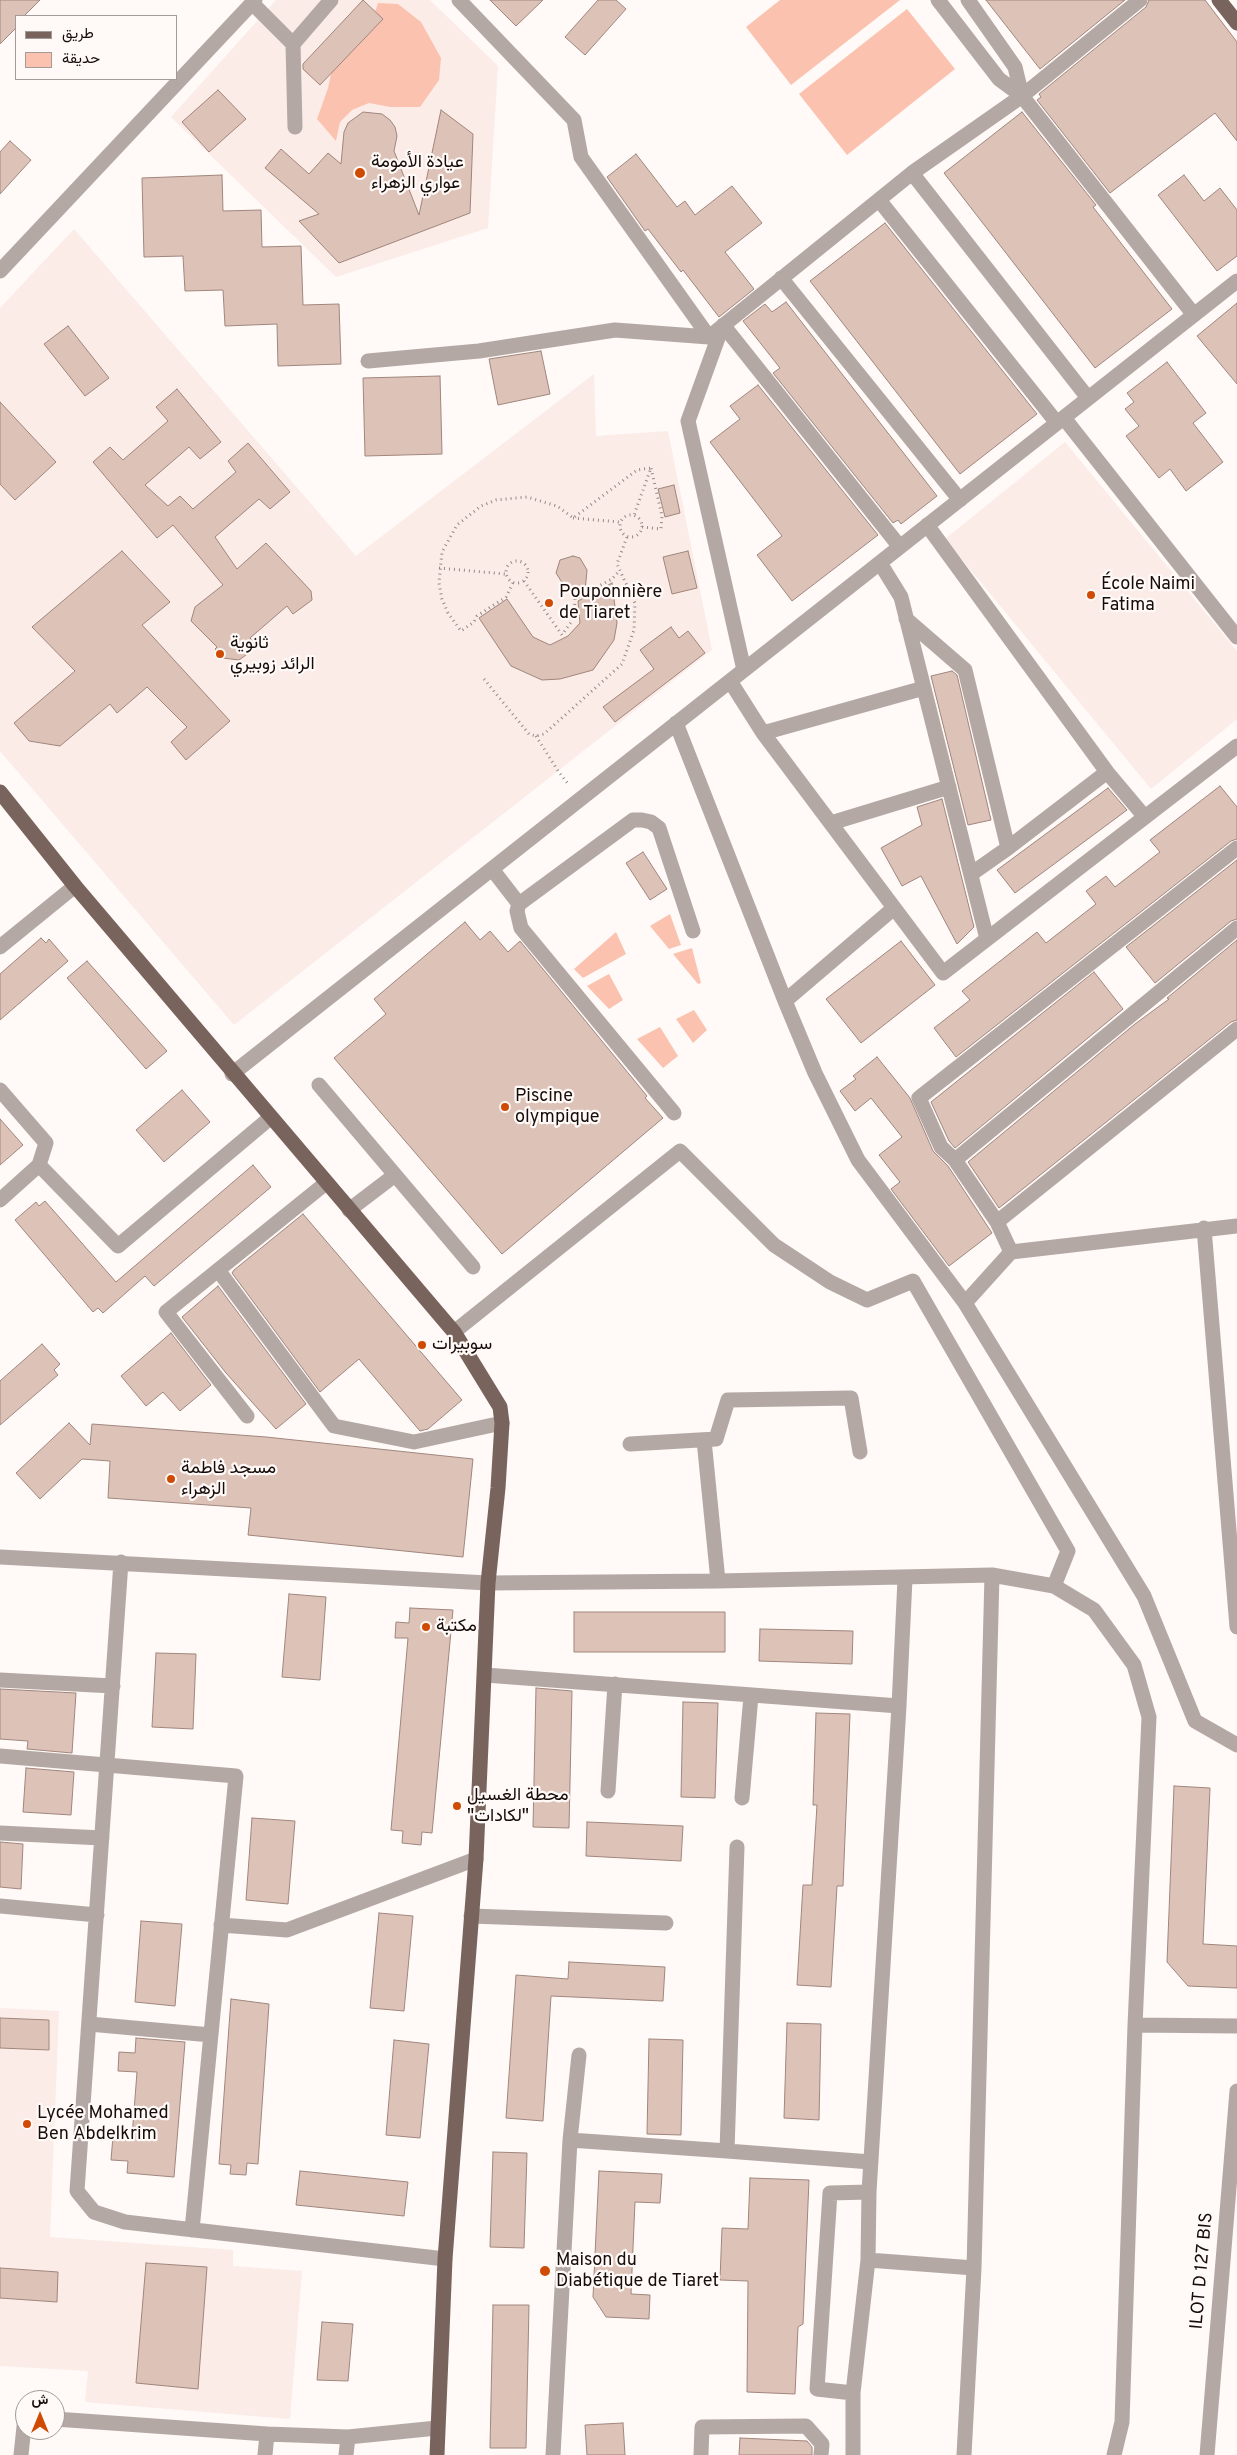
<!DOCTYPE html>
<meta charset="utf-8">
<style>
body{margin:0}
#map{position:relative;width:1237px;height:2455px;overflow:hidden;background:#fff9f7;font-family:Overpass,Vazirmatn,sans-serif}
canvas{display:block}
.legend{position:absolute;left:15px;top:15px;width:162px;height:65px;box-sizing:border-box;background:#fff9f7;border:1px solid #a29b98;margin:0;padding:6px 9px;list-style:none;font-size:15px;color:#160d0a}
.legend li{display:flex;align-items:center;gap:10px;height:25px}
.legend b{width:25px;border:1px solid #a29b98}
.north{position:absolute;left:15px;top:2390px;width:50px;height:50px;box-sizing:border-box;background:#fff9f7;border:1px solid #a29b98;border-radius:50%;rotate:0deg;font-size:14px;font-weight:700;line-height:20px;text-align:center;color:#160d0a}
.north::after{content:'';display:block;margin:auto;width:18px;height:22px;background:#cf4a03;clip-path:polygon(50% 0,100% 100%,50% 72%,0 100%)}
</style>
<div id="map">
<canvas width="1237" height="2455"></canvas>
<ul class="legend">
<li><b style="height:6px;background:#79645d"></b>طريق</li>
<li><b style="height:14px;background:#fbc3af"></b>حديقة</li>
</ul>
<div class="north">ش</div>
</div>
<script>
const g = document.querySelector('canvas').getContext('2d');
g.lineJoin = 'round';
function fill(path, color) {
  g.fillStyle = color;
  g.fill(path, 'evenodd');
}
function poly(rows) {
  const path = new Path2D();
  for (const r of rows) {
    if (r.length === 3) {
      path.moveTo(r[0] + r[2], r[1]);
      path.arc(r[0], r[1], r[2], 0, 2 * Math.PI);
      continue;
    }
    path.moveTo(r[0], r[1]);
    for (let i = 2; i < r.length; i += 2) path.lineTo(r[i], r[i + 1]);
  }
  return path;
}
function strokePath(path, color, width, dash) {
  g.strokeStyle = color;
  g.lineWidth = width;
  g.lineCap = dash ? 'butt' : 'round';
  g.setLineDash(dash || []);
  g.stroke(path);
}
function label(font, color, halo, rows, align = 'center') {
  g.font = font + ' Overpass,Vazirmatn,sans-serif';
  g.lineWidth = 4.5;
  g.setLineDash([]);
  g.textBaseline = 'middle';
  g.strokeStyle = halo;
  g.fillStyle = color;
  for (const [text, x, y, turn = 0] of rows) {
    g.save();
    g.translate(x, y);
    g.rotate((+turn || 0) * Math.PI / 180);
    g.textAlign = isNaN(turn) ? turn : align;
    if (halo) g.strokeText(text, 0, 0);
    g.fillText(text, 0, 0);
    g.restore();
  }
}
const built = poly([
 [276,0,430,0,498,66,488,228,336,277,171,117],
 [74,229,356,556,594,374,596,436,668,431,712,650,234,1025,0,751,0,308],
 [1065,442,1237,651,1237,719,1151,789,945,539],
 [0,2008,59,2011,50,2237,233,2250,233,2266,302,2271,290,2419,85,2402,88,2371,0,2366]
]);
const green = poly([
 [780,0,900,0,791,85,746,27],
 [378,3,398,4,421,22,441,58,439,80,420,107,390,107,369,103,352,110,340,122,336,141,317,119,328,88,334,60,373,18],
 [907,9,955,69,847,155,799,94],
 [670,914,681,945,669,949,650,926],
 [616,932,626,954,583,978,574,969],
 [692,948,701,983,698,984,673,954],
 [609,974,623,1000,609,1009,587,986],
 [694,1010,707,1030,693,1043,676,1019],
 [660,1027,678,1056,663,1068,637,1039]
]);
const building = poly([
 [0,0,40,0,24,16,16,16,16,28,0,44,0,0],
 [363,0,383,19,320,85,303,69,303,64,363,0],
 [490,0,543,0,516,26,490,0],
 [598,0,616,0,626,9,585,55,565,37,598,0],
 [986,0,1125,0,1040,69,986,0],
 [1149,0,1205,0,1237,42,1237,141,1215,113,1110,193,1037,100,1041,97,1039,94,1146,7,1149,0],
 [218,90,246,119,209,152,182,122,218,90],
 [441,110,473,134,470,213,339,263,299,221,319,214,265,168,281,149,309,174,328,153,341,164,344,132,348,123,363,112,382,114,390,120,395,127,397,136,394,151,419,215,441,110],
 [1022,112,1096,205,1093,207,1172,309,1095,368,944,173,1022,112],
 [10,141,31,160,0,194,0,152,10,141],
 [636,154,677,207,685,201,695,215,732,186,762,223,725,252,754,289,719,317,683,270,681,272,648,229,645,231,607,177,636,154],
 [222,175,223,211,261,210,262,247,301,246,303,305,339,304,341,364,278,366,277,324,225,326,223,290,185,291,183,256,144,257,142,178,222,175],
 [1184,175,1204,201,1220,188,1237,210,1237,256,1217,271,1158,195,1184,175],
 [885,223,1037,414,960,474,810,281,885,223],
 [786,302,937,496,901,524,898,520,893,523,773,373,780,368,743,321,765,304,772,312,786,302],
 [1237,303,1237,384,1197,336,1237,303],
 [68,326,109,378,85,396,44,344,68,326],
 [541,351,550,394,498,405,489,359,541,351],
 [1167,362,1206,413,1193,423,1223,462,1186,491,1170,469,1159,478,1126,436,1139,426,1125,409,1134,402,1127,393,1167,362],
 [440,376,442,454,365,456,363,378,440,376],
 [758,385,878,535,792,601,757,555,782,536,710,442,740,419,730,406,758,385],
 [177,389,221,442,200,459,189,447,145,485,168,506,180,496,193,509,236,472,228,461,248,443,290,492,270,509,259,499,215,537,237,569,266,543,311,591,312,600,293,614,287,606,250,638,257,647,239,660,223,658,215,649,217,647,191,621,195,607,223,585,173,525,157,538,93,462,110,447,123,460,168,421,156,407,177,389],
 [0,402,56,462,15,500,0,484,0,402],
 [674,485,680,513,665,517,658,489,674,485],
 [122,551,170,602,142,625,230,721,186,760,171,742,187,727,147,687,117,713,110,704,60,746,29,741,14,723,75,671,32,627,122,551],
 [688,551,697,588,672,594,663,557,688,551],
 [573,556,580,558,587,570,585,592,563,584,556,573,560,560,573,556],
 [612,583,617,623,614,640,593,670,560,679,542,680,511,666,479,618,507,599,533,637,550,645,568,636,580,623,578,601,612,583],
 [671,627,679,638,688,631,705,653,615,722,603,707,654,669,640,650,671,627],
 [952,671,957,675,991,820,968,825,931,676,952,671],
 [1220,786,1237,807,1237,839,1231,841,956,1057,934,1028,970,1000,962,991,1037,932,1046,943,1096,904,1086,891,1106,876,1115,887,1160,852,1150,840,1220,786],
 [1108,788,1127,810,1015,893,997,870,1108,788],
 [942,799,974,927,957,944,921,876,902,886,881,848,922,825,917,807,942,799],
 [643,852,667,889,650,900,626,863,643,852],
 [1237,860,1237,919,1231,921,1155,983,1126,947,1237,860],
 [465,922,480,940,490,931,508,952,520,941,647,1096,645,1098,663,1118,502,1254,334,1058,386,1014,374,999,465,922],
 [41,938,46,943,49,939,68,961,0,1020,0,974,41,938],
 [1237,940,1237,1020,1231,1022,999,1208,968,1162,1135,1024,1169,999,1167,998,1237,940],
 [901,941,935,985,861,1043,826,999,901,941],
 [87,961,167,1051,146,1069,67,978,87,961],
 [1094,972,1123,1009,955,1148,949,1141,931,1102,1094,972],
 [877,1057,910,1098,933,1151,948,1166,992,1233,949,1266,891,1189,900,1182,879,1155,902,1137,871,1098,855,1111,840,1091,856,1079,853,1076,877,1057],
 [182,1090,210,1122,164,1162,136,1130,182,1090],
 [0,1119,23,1145,0,1165,0,1119],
 [253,1165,271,1187,154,1286,145,1276,103,1313,98,1308,93,1312,15,1220,36,1202,39,1206,45,1201,116,1282,253,1165],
 [303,1214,462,1400,428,1429,420,1431,359,1359,320,1392,232,1273,234,1270,303,1214],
 [218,1286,306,1404,276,1429,226,1373,182,1317,218,1286],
 [171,1333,211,1385,180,1411,163,1392,146,1406,121,1376,171,1333],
 [42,1344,60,1364,54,1370,58,1375,0,1425,0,1381,42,1344],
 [69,1423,90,1445,92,1424,266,1437,473,1459,463,1557,248,1535,251,1508,108,1498,110,1461,82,1459,40,1499,16,1473,69,1423],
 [289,1594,326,1597,320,1680,282,1677,289,1594],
 [410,1608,453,1610,432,1833,422,1832,421,1845,402,1843,403,1831,391,1830,408,1638,395,1638,396,1622,409,1623,410,1608],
 [574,1612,725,1612,725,1652,574,1652,574,1612],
 [760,1629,853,1631,852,1664,759,1661,760,1629],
 [156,1653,196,1654,193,1729,152,1727,156,1653],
 [536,1688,572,1691,569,1828,533,1827,536,1688],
 [0,1689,76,1693,72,1753,27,1749,28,1741,0,1739,0,1689],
 [683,1702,718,1703,715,1798,681,1797,683,1702],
 [816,1713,850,1714,843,1886,837,1886,831,1987,797,1985,803,1885,812,1885,817,1805,813,1805,816,1713],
 [26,1768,74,1772,71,1815,23,1812,26,1768],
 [1174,1786,1210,1788,1203,1944,1237,1946,1237,1988,1188,1986,1167,1962,1174,1786],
 [252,1818,295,1821,288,1904,246,1900,252,1818],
 [587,1822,683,1826,681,1861,586,1856,587,1822],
 [0,1842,23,1844,21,1889,0,1887,0,1842],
 [379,1913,413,1916,404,2011,370,2008,379,1913],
 [141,1921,182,1924,175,2006,135,2002,141,1921],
 [569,1962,665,1967,663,2001,551,1996,543,2121,506,2118,516,1975,568,1979,569,1962],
 [231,1999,269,2004,258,2164,247,2163,246,2175,230,2174,231,2165,219,2164,231,1999],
 [0,2018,49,2020,49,2050,0,2048,0,2018],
 [787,2023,821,2024,819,2120,784,2118,787,2023],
 [136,2038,185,2042,174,2177,127,2173,128,2161,111,2160,113,2136,132,2137,137,2072,118,2071,119,2052,135,2053,136,2038],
 [649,2039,683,2040,681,2135,647,2134,649,2039],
 [394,2040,429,2044,420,2138,386,2135,394,2040],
 [493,2152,527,2153,524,2248,490,2247,493,2152],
 [300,2171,408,2182,404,2216,296,2205,300,2171],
 [599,2171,662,2174,660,2203,635,2202,631,2294,650,2295,649,2319,606,2317,593,2297,599,2171],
 [750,2178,809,2180,803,2324,798,2327,795,2394,747,2392,748,2281,720,2280,722,2228,748,2229,750,2178],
 [146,2263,207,2267,198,2389,136,2383,146,2263],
 [0,2268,58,2272,57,2302,0,2298,0,2268],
 [493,2305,529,2305,526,2448,490,2448,493,2305],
 [322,2322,353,2324,348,2381,317,2380,322,2322],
 [623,2423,625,2455,587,2455,585,2425,623,2423],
 [740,2438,807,2441,812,2447,812,2455,739,2455,740,2438]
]);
const path = poly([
 [631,526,11],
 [573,518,619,522],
 [642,527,661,529,662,516,651,468],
 [517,572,11],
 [439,568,505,574],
 [524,581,562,635,574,618,575,599,612,579,619,571],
 [513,583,506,597,477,616,474,622,461,631,448,613,442,599,439,583,442,552,457,525,481,506,496,500,527,497,557,506,573,518,637,470,651,468,634,515],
 [484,679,529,734,536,736,544,734,622,664,634,630,635,603,617,564,627,537],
 [536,736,558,771,569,785]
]);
const minor = poly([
 [459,0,574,120,581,157,709,337],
 [938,0,999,79,1022,96,1194,315],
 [968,0,1015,67,1022,96],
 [252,3,293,44],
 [295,127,293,44,331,0],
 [912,173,1088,398],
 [879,200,1057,423],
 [0,271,255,0],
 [781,278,960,500],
 [723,325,900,547],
 [722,327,688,421,744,670],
 [368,361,479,351,615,330,709,337,912,173,1022,96,1140,0],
 [1064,418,1237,637],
 [927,525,1107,772],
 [880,563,901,597,987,939],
 [906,619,965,670,1008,848],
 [730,681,763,733,943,973,1237,746],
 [676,723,785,1001,815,1073,858,1160,965,1303,1144,1596,1195,1721,1237,1745],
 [763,733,924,688],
 [831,823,949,787],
 [492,869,519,904],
 [971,874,1008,848,1107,772,1144,816],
 [0,947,75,886],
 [785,1001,894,908],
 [232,1074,1237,281],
 [319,1085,473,1267],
 [0,1090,46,1143,39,1165],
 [674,1113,521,928,517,911,519,904,633,820,642,820,651,822,659,828,693,931],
 [955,1160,1237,928],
 [0,1200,39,1165,118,1246,270,1118],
 [349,1210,395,1175],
 [997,1222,955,1160,941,1147,919,1098,1237,848],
 [1204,1228,1237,1627],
 [1011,1252,1237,1226],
 [218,1270,334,1426,414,1442,502,1423],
 [965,1303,1011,1252,997,1222,1237,1029],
 [454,1332,680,1151,774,1245,830,1282,867,1300,913,1281,1068,1551,1054,1586],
 [247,1416,166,1312,326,1183],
 [704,1440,718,1581],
 [630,1444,716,1439,728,1400,851,1398,860,1452],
 [0,1557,488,1583,718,1581,992,1575,1054,1586,1094,1610,1134,1665,1149,1717,1135,2025,1122,2422,1114,2455],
 [121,1562,77,2191,94,2212,125,2222,445,2259],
 [485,1675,899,1706],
 [0,1680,113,1686],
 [0,1756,236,1776,192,2230],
 [608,1791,615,1684],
 [742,1798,751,1696],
 [0,1833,102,1838],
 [0,1906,97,1915],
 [471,1916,666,1923],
 [221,1925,287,1930,476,1859],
 [89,2024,211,2035],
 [1135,2025,1237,2026],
 [570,2140,579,2055],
 [727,2151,871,2162],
 [868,2260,974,2268],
 [853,2393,817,2389,830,2193,869,2192],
 [55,2419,267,2434,348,2437,437,2428],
 [21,2455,25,2417],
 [265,2455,267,2434],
 [346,2455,348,2437],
 [553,2455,570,2140,727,2151,737,1847],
 [701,2455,702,2427,806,2426,822,2444,821,2455],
 [853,2455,853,2393,868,2260,869,2192,899,1706,905,1579],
 [964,2455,974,2268,992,1575],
 [1207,2455,1237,2091]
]);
const major = poly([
 [1219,0,1237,23],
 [0,792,75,886,454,1332,500,1407,502,1423,498,1488,488,1583,476,1859,445,2259,437,2455]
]);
const markers = [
 [360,173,6,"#cf4a03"],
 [1091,595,5,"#cf4a03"],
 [549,603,5,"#cf4a03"],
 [220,654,5,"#cf4a03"],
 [505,1107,5,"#cf4a03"],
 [422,1345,5,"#cf4a03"],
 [171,1479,5,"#cf4a03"],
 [426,1627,5,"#cf4a03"],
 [457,1806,5,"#cf4a03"],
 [27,2124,5,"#cf4a03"],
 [545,2271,6,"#cf4a03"]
];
const poiNames = [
 ["عيادة الأمومة",371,163],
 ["عواري الزهراء",371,184],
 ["École Naimi",1101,585],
 ["Fatima",1101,606],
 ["Pouponnière",559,593],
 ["de Tiaret",559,614],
 ["ثانوية",230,644],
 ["الرائد زوبيري",230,665],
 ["Piscine",515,1097],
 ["olympique",515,1118],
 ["سوبيرات",432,1345],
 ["مسجد فاطمة",181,1469],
 ["الزهراء",181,1490],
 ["مكتبة",436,1627],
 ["محطة الغسيل",467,1796],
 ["\"لكادات\"",467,1817],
 ["Lycée Mohamed",37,2114],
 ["Ben Abdelkrim",37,2135],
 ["Maison du",556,2261],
 ["Diabétique de Tiaret",556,2282]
];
const streetNames = [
 ["ILOT D 127 BIS",1203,2271,-85]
];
fill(built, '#fbece7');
fill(green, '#fbc3af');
fill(building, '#ddc2b8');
strokePath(building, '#a0867d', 1);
strokePath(path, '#928b88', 3, [1, 4]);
strokePath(minor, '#b4a8a4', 15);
strokePath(major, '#79645d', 15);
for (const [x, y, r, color] of markers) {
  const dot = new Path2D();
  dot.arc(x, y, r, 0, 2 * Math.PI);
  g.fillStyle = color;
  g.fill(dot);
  strokePath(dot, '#fff9f7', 2);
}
label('18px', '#160d0a', '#fff9f7', poiNames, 'left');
label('18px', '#160d0a', '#fff9f7', streetNames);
</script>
